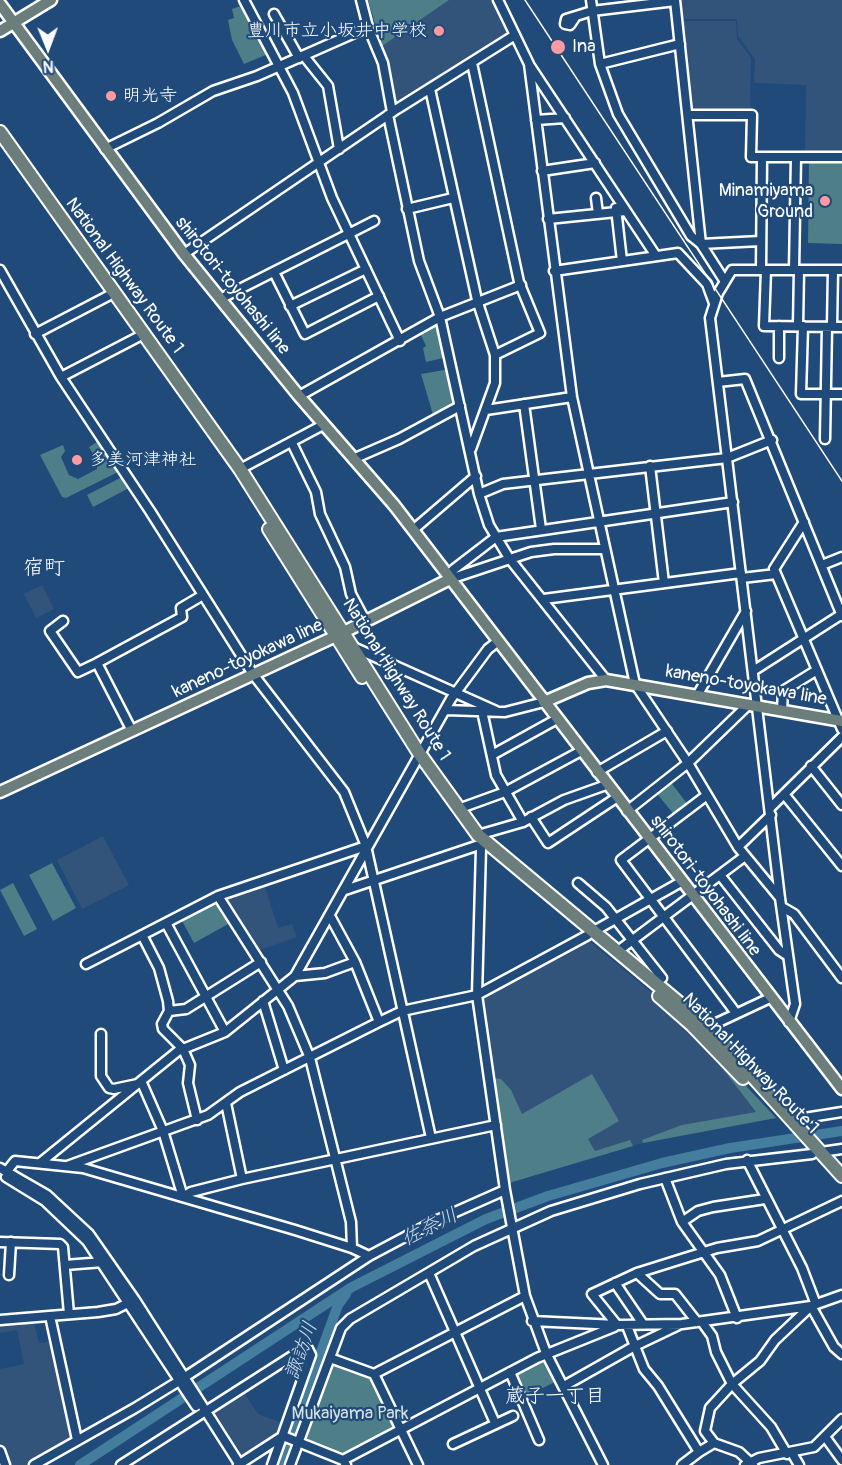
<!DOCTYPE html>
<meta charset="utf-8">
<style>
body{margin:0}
#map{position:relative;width:842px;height:1465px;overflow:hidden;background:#1f4a7a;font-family:Pangolin,sans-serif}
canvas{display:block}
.north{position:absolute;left:18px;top:18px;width:60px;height:60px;-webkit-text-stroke:4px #1f4a7a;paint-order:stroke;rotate:179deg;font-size:16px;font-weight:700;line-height:24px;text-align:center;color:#fff}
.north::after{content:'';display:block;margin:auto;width:21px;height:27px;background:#fff;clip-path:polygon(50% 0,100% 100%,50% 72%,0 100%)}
</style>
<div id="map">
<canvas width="842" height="1465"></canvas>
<div class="north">N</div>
</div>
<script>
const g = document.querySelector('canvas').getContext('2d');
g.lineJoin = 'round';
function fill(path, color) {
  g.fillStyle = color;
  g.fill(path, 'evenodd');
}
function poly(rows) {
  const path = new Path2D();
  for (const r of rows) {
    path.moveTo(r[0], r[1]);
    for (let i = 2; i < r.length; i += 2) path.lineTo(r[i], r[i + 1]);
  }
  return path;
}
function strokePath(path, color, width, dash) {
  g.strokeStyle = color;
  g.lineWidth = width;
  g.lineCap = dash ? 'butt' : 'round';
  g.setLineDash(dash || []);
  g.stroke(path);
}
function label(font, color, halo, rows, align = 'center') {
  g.font = font + ' Pangolin,"Klee One",sans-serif';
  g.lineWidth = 4.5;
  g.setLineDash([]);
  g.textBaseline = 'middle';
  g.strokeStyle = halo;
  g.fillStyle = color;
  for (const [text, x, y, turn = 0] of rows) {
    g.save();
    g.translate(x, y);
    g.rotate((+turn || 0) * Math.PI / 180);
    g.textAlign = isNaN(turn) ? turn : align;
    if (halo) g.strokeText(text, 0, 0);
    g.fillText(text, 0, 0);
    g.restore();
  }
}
const built = poly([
 [365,0,493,0,508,33,394,104,386,58,372,32],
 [678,0,842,0,842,153,805,152,806,85,754,83,755,59,738,36,737,19,680,19],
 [681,21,736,21,737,39,751,58,750,112,691,111],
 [42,585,54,609,36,618,24,594],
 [103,836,129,885,82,909,57,860],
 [264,884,278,928,292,924,297,937,257,951,224,897],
 [586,938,683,1019,777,1118,730,1125,635,1145,509,1183,481,996],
 [34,1322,39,1343,53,1341,74,1439,27,1465,7,1465,0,1442,0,1369,24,1364,17,1330,0,1333,0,1324],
 [242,1390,258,1414,285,1424,281,1434,244,1458,213,1410]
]);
const green = poly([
 [368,0,449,0,382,46],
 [241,6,268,54,244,64,232,40,228,20,234,18,232,9],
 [809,159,842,160,842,244,808,243],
 [437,321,446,351,442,353,443,358,426,362,423,348,426,346,419,331],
 [450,369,457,404,434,418,421,374],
 [99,441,118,472,66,498,62,497,40,455,63,445,65,451,61,457,69,475,78,479,97,469,97,462,89,447],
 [122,477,129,488,93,507,87,495],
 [669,780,689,806,675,816,655,791],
 [52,863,76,908,53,921,29,875],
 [13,883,37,929,24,936,0,890],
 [214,902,217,903,230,923,194,943,181,919],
 [694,1031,776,1118,643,1143,642,1140,682,1125,756,1112],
 [592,1074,619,1121,588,1139,595,1151,630,1140,633,1146,509,1183,493,1078,501,1079,511,1090,522,1114],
 [542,1360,546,1362,555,1382,524,1397,515,1374],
 [335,1363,371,1376,396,1427,345,1455,306,1441,306,1438]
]);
const river = poly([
 [80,1465,352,1287,486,1219,548,1196,662,1163,730,1148,842,1131],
 [280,1465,338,1305,346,1294]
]);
const minor = poly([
 [244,0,293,93,332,198,400,341],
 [361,0,368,27,383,63,392,112],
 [498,0,529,64,572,397,635,684,688,763,738,847,780,898],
 [591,0,600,64,618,114,691,236,701,244,724,280],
 [675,0,701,244],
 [274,14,299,58],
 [576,16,566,19,565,24,570,25,576,16,592,11,675,1],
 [304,56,328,86,339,149],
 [472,63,519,282,540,333,495,355],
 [600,64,680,44],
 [530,66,656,256],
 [430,89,477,300,495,355,495,383,471,449],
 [388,115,419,261,440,317,479,494,489,525,509,558,606,680],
 [688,115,752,115,751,157,842,157],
 [536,120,565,118],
 [105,149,158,123,213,91,257,76,368,27],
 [542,171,595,163],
 [596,198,598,214],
 [616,208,622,261],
 [407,209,453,198],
 [548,219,626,211],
 [701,244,760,241],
 [184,254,397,109,515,35],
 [0,270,61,377,150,511,253,674,344,792,366,846,431,1138],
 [761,270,762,157],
 [766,270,764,326,842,327],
 [794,270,796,157],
 [554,271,678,253,707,284,714,303],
 [274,272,305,334,379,296],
 [220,299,374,221],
 [290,306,366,269],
 [798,326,799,270],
 [803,326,801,394,842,394],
 [832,327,833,270],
 [35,334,108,296],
 [779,358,779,326],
 [61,377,138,337],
 [718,382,745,379,842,616],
 [299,396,440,317,521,285],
 [524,404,541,529],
 [486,410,572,397],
 [825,439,827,327],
 [292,443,316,492,320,514,345,567,351,594,366,622],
 [353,459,399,439,460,406],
 [650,466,664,583],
 [240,469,323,425],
 [479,494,503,484,727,458,772,440],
 [804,522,774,569,842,729],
 [413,530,476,476],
 [822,565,842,557],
 [453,570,496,537,733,502],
 [742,578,776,574],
 [450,579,531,552,554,549,604,549],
 [544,599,741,573],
 [63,621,50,631,78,672,97,663,132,731],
 [353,647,496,711],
 [97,663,182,617,181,608,203,595],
 [753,671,842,614],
 [698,694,746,611],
 [446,710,505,712,544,702],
 [782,710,783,691,817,670],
 [482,711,496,775,523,822],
 [492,755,557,719],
 [811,766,842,805],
 [597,772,667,731],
 [784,794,842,866],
 [707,795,621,860,736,1013],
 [771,807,842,737],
 [458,809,505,792,581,751],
 [627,811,688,763,749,704],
 [531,817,548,843,616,798],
 [478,835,523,822,564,800,606,785],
 [738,847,771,815],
 [481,848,477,995,505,1190,525,1296,546,1353,603,1465],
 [720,875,779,950,788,956],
 [578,883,606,907,662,978],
 [345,890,479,845],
 [218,896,288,1006,310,1058,351,1222,352,1248],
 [782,907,794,914,842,978],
 [330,916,355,962,379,1022],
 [166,923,225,1032],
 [594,931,681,882],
 [142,935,159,968,168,1001,169,1011,162,1024,163,1029,183,1049,190,1065,188,1083,197,1120],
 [618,951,745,856],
 [86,964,218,896,366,846],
 [295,976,325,973,355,962],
 [263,1001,284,1070],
 [169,1011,186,1009,261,962],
 [789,1022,795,1004,780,898,710,318,718,293,732,270,842,270],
 [708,1027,770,998],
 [101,1034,101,1076,109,1088,114,1089,142,1083,163,1131,183,1197],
 [226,1103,242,1179],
 [792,1120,842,1112],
 [821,1152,842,1149],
 [747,1160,802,1268,815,1302],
 [40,1163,178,1051,225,1032,295,976,451,699,488,649,497,642],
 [67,1166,208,1115,240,1092,379,1022,402,1011,477,995,588,935],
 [0,1168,47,1195,89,1234,135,1300,240,1465],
 [7,1171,15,1161,83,1168,295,1230,352,1248,369,1256],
 [6,1177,45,1201,87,1241,196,1406],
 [665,1178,682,1222,720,1275,737,1318],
 [183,1197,191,1192,242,1179,496,1125],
 [682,1222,698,1211,713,1207,765,1199],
 [0,1242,60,1244,63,1247,69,1314],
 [65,1265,103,1262],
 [429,1273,495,1423],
 [637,1273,660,1294,675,1294,697,1322],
 [9,1275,11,1242],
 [615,1283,643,1324],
 [50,1316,77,1440],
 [0,1320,98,1312,116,1309,132,1301],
 [532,1321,617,1325,682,1324,811,1306,842,1295],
 [702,1322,712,1336,716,1352,732,1384,771,1427,787,1454],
 [617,1325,592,1294,637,1273,672,1262,717,1248,758,1241,842,1201],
 [627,1326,644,1369,658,1386,699,1452,714,1443],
 [330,1358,374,1374,418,1465],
 [510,1372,539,1440],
 [374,1374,525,1296],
 [185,1377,369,1256,435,1221,505,1190],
 [564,1386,633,1347,679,1325],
 [206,1411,303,1349,308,1349,311,1355,272,1465],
 [826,1438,842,1460],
 [453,1444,513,1416],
 [0,1451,5,1465],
 [792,1453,799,1465],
 [343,1460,537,1358,614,1327],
 [34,1465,135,1408,179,1381],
 [121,1465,201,1414],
 [238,1465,283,1436,343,1460,346,1465],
 [290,1465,341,1328,350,1319,474,1246,551,1211,640,1184,726,1164,812,1154],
 [682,1465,699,1452],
 [745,1465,759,1458,814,1447,842,1419],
 [753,1465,739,1452,714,1443,705,1431,710,1408,732,1384,760,1361,775,1340,811,1306,834,1347,842,1354]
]);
const major = poly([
 [0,4,184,254,299,396,394,505,842,1089],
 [0,31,51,0],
 [544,702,588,683,606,680,842,721],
 [0,792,336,636,450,579]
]);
const highway = poly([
 [0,132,240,469,419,753,478,835,708,1027,842,1176],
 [269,529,362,677],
 [659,996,692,1025,743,1078]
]);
const rail = poly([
 [525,0,842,481]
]);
const markers = [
 [439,31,6,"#ff9aa2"],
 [558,47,8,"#ff9aa2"],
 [111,96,6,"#ff9aa2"],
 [825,201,6,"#ff9aa2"],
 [77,460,6,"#ff9aa2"]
];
const poiNames = [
 ["豊川市立小坂井中学校",427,31,"right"],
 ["Ina",572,47],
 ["明光寺",123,96],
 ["Minamiyama",813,191,"right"],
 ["Ground",813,212,"right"],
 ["多美河津神社",89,460]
];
const streetNames = [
 ["National Highway Route 1",124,276,54],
 ["shirotori-toyohashi line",232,286,51],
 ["kaneno-toyokawa line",248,659,-25],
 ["National Highway Route 1",396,680,58],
 ["kaneno-toyokawa line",746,686,10],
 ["shirotori-toyohashi line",705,886,53],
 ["National Highway Route 1",750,1064,46]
];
const parkNames = [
 ["Mukaiyama Park",350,1414]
];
const waterNames = [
 ["佐奈川",430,1228,-27],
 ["諏訪川",302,1351,-70]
];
const neighbourhoodNames = [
 ["蔵子一丁目",555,1397]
];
const quarterNames = [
 ["宿町",44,569]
];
fill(built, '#32547b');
fill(green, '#4e7e88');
strokePath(river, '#447d9e', 10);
strokePath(minor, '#fff', 13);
strokePath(major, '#fff', 15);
strokePath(highway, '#fff', 16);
strokePath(minor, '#1f4a7a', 8);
strokePath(major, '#6c7e7c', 10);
strokePath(highway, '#6c7e7c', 12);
strokePath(rail, '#fff', 1.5);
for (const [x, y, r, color] of markers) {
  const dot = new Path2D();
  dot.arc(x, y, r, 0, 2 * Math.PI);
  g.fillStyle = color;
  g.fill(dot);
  strokePath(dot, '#1f4a7a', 2);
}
label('18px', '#fff', '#1f4a7a', poiNames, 'left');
label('18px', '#fff', '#1f4a7a', streetNames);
label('18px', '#d3dfe1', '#1f4a7a', parkNames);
label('italic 20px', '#d0dee7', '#1f4a7a', waterNames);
label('20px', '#fff', '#1f4a7a', neighbourhoodNames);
label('21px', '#fff', '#1f4a7a', quarterNames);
</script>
